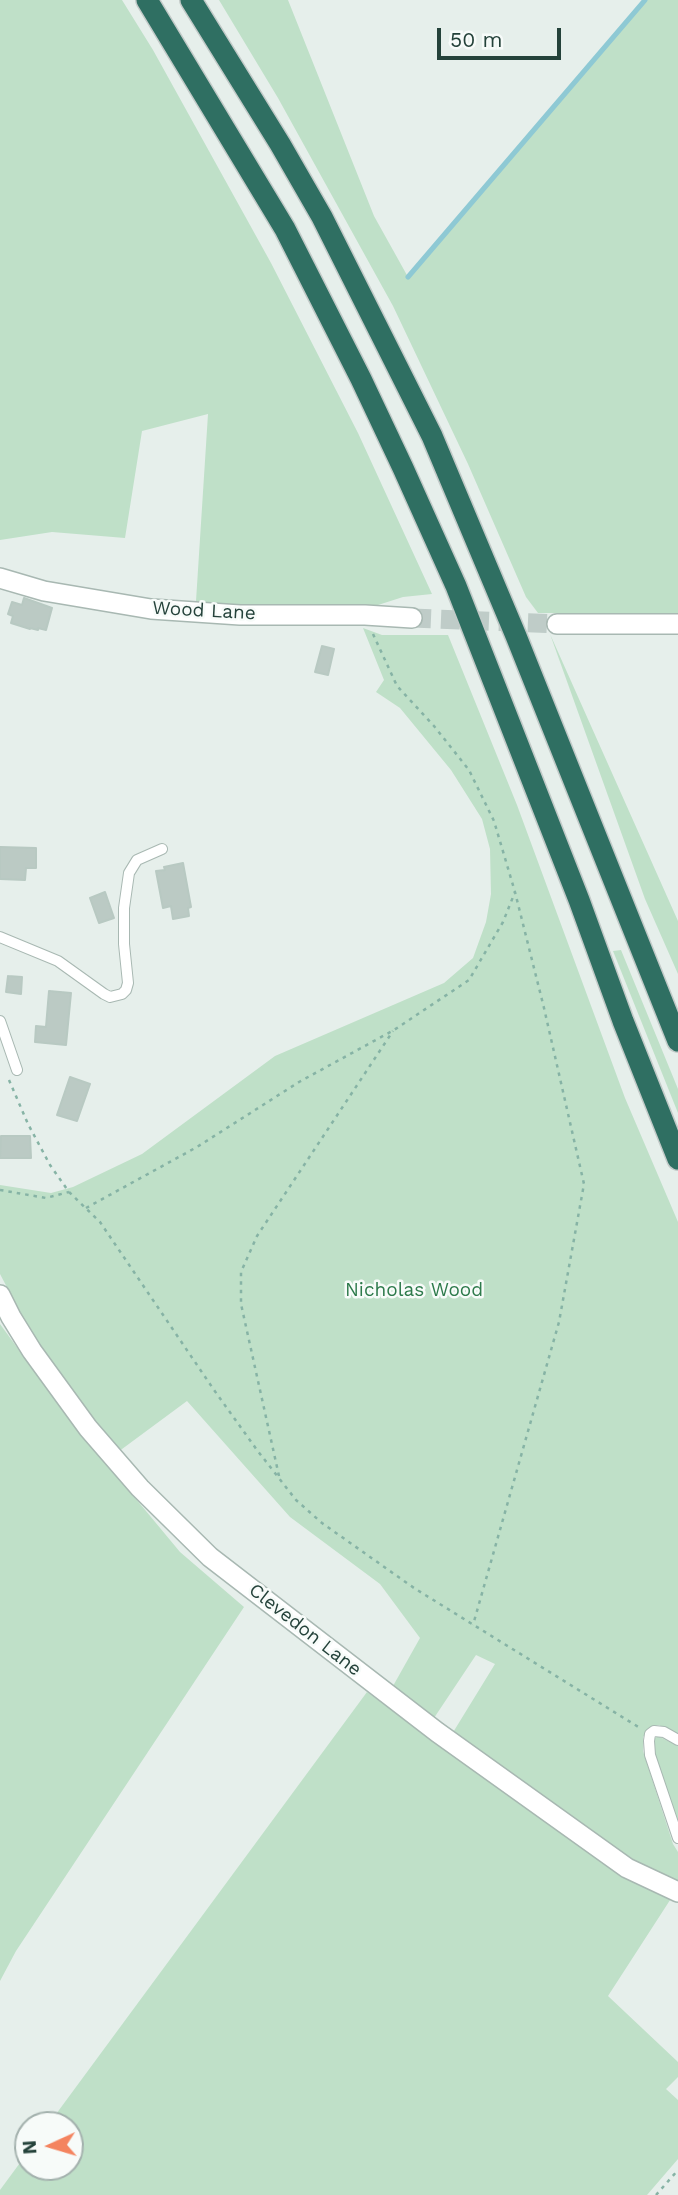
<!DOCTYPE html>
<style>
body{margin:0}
#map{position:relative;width:678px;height:2195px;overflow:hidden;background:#e6efeb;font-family:"Work Sans",sans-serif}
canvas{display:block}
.north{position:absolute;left:14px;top:2111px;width:70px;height:70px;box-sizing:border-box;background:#f7fbf9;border:2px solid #a3b1ad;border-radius:50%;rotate:266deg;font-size:19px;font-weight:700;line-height:28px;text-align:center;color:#24423a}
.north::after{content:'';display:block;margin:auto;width:24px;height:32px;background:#f4845f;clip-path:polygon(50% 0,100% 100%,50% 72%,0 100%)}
.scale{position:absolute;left:437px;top:28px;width:124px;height:32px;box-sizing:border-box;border:4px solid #24423a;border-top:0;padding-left:9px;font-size:21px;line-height:24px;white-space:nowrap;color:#24423a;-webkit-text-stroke:5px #f7fbf9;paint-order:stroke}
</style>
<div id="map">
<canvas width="678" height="2195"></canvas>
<div class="north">N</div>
<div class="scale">50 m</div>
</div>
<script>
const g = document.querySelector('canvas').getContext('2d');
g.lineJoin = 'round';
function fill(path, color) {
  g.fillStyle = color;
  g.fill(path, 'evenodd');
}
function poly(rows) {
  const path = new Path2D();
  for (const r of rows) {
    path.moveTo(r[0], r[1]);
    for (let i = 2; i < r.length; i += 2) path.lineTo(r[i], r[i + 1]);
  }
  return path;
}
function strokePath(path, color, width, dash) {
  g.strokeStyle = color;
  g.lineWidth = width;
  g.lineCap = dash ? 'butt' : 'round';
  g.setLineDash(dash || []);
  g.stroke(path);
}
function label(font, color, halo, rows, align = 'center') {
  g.font = font + ' "Work Sans",sans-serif';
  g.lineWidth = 5;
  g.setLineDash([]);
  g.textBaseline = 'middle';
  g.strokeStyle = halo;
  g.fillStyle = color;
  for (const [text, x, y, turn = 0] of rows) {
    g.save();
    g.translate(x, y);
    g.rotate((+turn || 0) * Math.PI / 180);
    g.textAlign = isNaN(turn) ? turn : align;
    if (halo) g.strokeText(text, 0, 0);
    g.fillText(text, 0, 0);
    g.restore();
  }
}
const green = poly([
 [0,0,122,0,153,50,271,263,358,433,432,594,403,597,378,605,239,605,196,601,208,414,142,431,125,538,52,532,0,540],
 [219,0,288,0,374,216,408,277,645,0,678,0,678,613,538,613,526,597,468,464,393,306,278,98],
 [363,628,382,635,448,635,517,805,625,1098,678,1222,678,1736,659,1725,652,1726,643,1737,643,1751,673,1844,678,1852,678,1886,665,1881,558,1815,560,1807,550,1801,544,1805,452,1734,495,1664,476,1655,434,1718,393,1686,420,1638,380,1584,290,1517,187,1401,118,1452,85,1413,32,1335,0,1274,0,1185,51,1193,73,1187,142,1154,275,1056,444,983,473,958,486,922,491,894,490,849,482,819,451,770,400,708,376,692,384,680],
 [550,634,678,921,678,974,645,899],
 [621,950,678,1089,678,1113,613,951],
 [0,1324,67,1416,180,1552,244,1607,16,1951,0,1981],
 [367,1692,572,1839,672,1897,608,1996,678,2062,678,2077,666,2089,678,2100,678,2159,647,2195,0,2195,0,2190,28,2152,28,2167,70,2167,70,2125,48,2125],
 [658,1736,678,1746,678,1826,653,1747,654,1739]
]);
const stream = poly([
 [408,277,645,0]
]);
const building = poly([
 [24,598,52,608,46,630,38,628,38,630,30,628,30,629,11,623,13,616,8,614,12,602,22,605,24,598],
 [322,646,334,649,328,675,315,672,322,646],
 [0,847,36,848,36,868,26,868,25,880,0,879,0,847],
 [183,863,191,907,188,908,189,916,173,919,171,906,163,908,156,871,165,870,164,867,183,863],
 [105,892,114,918,99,923,90,898,105,892],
 [8,976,22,977,21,994,6,992,8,976],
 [49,991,71,993,66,1045,35,1042,36,1026,46,1027,49,991],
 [70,1077,90,1084,77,1121,57,1115,70,1077],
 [1,1136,30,1136,31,1158,0,1158,1,1136]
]);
const streetTunnel = poly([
 [412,618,557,624]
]);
const path = poly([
 [373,634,397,686,434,726,469,770,494,821,515,892,544,1008,584,1184,559,1322,473,1625],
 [9,1080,28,1124,50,1165,69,1192,100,1222,214,1390,257,1450,296,1500,322,1523,414,1588,640,1728],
 [0,1190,46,1198,69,1192],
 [86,1208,197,1147,299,1082,394,1030,469,980,503,922,515,892],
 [279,1476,241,1304,241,1272,257,1236,393,1031],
 [656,2195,678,2170]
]);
const lane = poly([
 [0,937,58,961,104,994,110,997,122,994,126,990,128,983,124,944,124,908,129,873,137,860,162,849],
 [0,1021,17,1070],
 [678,1740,664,1732,654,1731,650,1734,649,1741,650,1755,678,1838]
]);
const street = poly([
 [0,578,44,591,151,609,240,615,365,615,412,618],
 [557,624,678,624],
 [0,1295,11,1317,32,1351,88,1428,140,1488,210,1557,437,1732,627,1868,678,1892]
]);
const highway = poly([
 [147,0,285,229,361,379,403,468,456,586,579,900,623,1021,678,1159],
 [191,0,280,144,322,217,432,436,516,636,678,1041]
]);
const streetNames = [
 ["Wood Lane",204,611,3],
 ["Clevedon Lane",305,1630,38]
];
const parkNames = [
 ["Nicholas Wood",414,1290]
];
fill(green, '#bfe0c8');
strokePath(stream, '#8ec9d4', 5);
fill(building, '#bbcac4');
strokePath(building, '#b8c9c2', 2);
strokePath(streetTunnel, '#bfccc8', 19, [19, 10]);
strokePath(lane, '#a8b8b2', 12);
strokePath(street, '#a8b8b2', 22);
strokePath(highway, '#c2cac8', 24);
strokePath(path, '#86b3a5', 2.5, [3.5, 5]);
strokePath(lane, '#fff', 10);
strokePath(street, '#fff', 19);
strokePath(highway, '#2f6f62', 21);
label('19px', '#24423a', '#f7fbf9', streetNames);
label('19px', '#2d7a4b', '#f7fbf9', parkNames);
</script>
